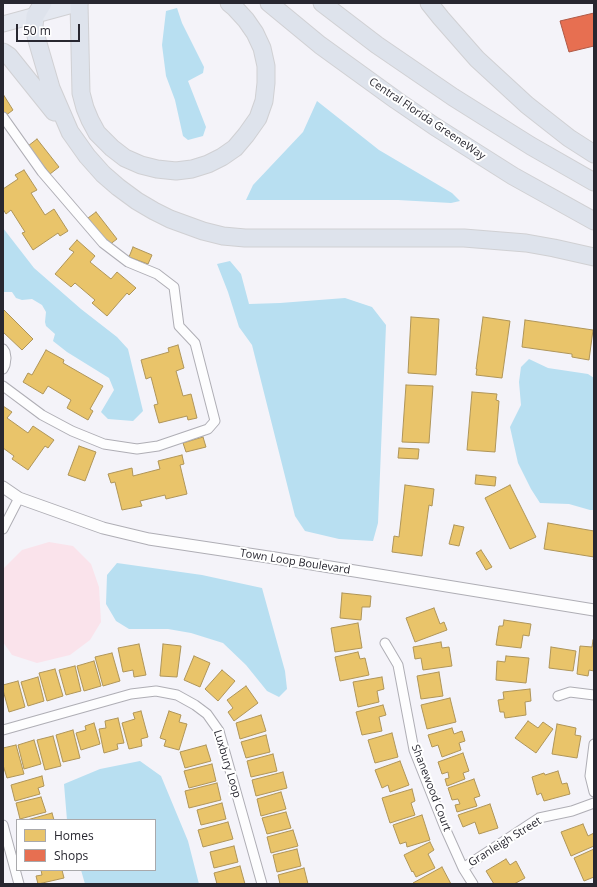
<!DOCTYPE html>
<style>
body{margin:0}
#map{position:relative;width:597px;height:887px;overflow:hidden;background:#f4f3f9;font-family:"Open Sans",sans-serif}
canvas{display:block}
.frame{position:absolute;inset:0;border:4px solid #282730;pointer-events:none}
.legend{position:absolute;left:16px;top:819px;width:140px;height:52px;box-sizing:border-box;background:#fff;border:1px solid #a9a9ac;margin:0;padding:5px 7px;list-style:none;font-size:12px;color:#282730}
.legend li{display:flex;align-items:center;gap:8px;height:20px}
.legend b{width:20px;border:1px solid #a9a9ac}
.scale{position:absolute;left:16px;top:24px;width:64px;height:18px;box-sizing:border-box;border:2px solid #282730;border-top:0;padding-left:5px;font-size:12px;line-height:14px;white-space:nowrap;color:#282730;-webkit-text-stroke:3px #fff;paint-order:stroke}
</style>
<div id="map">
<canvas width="597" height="887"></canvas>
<div class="frame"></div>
<ul class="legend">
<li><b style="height:11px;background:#e9c46a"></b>Homes</li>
<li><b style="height:11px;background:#e76f51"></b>Shops</li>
</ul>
<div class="scale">50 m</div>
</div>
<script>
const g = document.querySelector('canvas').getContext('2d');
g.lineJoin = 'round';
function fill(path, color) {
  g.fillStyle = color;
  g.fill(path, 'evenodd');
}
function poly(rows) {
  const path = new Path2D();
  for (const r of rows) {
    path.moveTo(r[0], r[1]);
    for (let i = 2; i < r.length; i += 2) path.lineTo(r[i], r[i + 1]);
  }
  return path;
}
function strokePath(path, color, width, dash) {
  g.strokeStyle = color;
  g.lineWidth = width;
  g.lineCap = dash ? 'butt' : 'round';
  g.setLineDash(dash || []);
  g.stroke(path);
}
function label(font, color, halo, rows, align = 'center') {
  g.font = font + ' "Open Sans",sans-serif';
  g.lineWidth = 4;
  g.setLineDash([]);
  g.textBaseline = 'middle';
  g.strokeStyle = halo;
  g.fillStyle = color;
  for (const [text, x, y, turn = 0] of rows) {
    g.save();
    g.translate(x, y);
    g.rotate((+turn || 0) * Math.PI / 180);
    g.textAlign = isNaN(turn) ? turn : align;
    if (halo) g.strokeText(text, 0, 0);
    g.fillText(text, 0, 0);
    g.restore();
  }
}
const green = poly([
 [49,542,73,546,91,564,99,587,101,622,90,640,70,655,37,663,12,655,3,642,3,569,22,550]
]);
const water = poly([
 [177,8,182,23,204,67,203,73,188,81,206,127,203,136,188,140,183,136,175,100,166,76,162,45,166,11],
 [317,101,379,150,452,193,460,201,451,203,398,200,246,200,253,185,303,132],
 [3,228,34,268,81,309,117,337,128,349,143,411,133,421,108,419,101,412,114,390,109,378,67,352,53,341,55,334,46,326,45,322,46,312,42,305,32,299,22,300,16,298,12,292,4,292,3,291],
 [230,261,241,274,249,304,280,303,345,298,372,307,386,325,378,523,373,541,339,539,305,531,295,516,252,345,239,327,228,292,217,264],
 [529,359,548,368,588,374,594,378,594,510,590,510,569,504,540,503,531,489,518,463,510,427,521,405,519,382,521,367],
 [117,563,202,575,262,588,285,671,287,689,279,697,267,691,246,665,223,643,191,633,168,629,129,629,116,621,106,604,107,575],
 [140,761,161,776,188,841,199,884,85,884,81,870,155,870,155,820,67,820,64,784,100,769]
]);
const homes = poly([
 [3,94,13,110,5,116,3,113,3,94],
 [37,139,59,167,50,174,28,146,37,139],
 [24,170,37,190,31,193,45,215,54,209,68,231,60,236,58,233,33,250,22,233,25,232,11,210,6,214,3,209,3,189,18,179,15,175,24,170],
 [96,212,117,239,109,245,88,218,96,212],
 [77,240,95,256,90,262,111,279,117,272,136,288,129,295,127,293,107,316,92,303,95,300,75,283,71,287,55,274,74,252,69,249,77,240],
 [133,247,152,255,148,264,129,257,133,247],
 [3,309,33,339,22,350,3,332,3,309],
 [411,317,439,319,436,375,408,373,411,317],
 [483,317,510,321,502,378,476,375,477,369,476,369,483,317],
 [525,320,593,330,589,360,572,357,572,354,522,347,525,320],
 [178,345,184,368,176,371,183,396,191,394,197,418,188,420,187,416,159,423,154,405,158,404,151,377,146,379,141,360,169,352,168,348,178,345],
 [46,350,64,360,63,363,103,386,90,409,93,411,88,420,67,408,71,400,48,386,43,394,23,382,28,373,32,375,46,350],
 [406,385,433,386,429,443,402,442,406,385],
 [472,392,497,394,496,400,499,401,495,452,467,450,472,392],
 [3,406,12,412,7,418,28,433,33,426,54,440,48,448,45,446,28,470,12,459,14,456,3,448,3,406],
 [203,437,206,447,186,452,183,443,203,437],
 [79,446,96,452,85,481,68,475,79,446],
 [399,448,419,449,418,459,398,458,399,448],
 [182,455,184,464,180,465,187,494,166,499,165,495,140,501,142,506,122,510,115,482,111,483,108,474,132,468,133,476,160,469,158,461,182,455],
 [476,475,496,477,495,486,475,484,476,475],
 [405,485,434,489,432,506,429,505,422,556,392,552,394,536,399,537,405,485],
 [510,485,536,537,510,549,485,498,510,485],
 [548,523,594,531,594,560,593,560,594,557,544,549,548,523],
 [454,525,464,527,459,546,449,544,454,525],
 [481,550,492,567,486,570,476,553,481,550],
 [342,593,371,596,370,607,362,607,361,620,340,618,342,593],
 [434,608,440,624,444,622,447,630,415,642,406,618,434,608],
 [504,620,531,624,529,636,523,635,521,648,496,645,499,626,503,626,504,620],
 [358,623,362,648,335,652,331,628,358,623],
 [593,640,594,640,594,671,589,670,588,676,577,674,580,646,592,647,593,640],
 [441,642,442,648,449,647,452,666,423,670,421,658,415,659,413,647,441,642],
 [139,644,146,675,134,677,133,670,123,672,118,648,139,644],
 [163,644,181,646,177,677,160,676,163,644],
 [551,647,576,651,573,671,549,668,551,647],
 [358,652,360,659,365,658,369,675,340,681,335,657,358,652],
 [112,653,120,681,103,686,95,657,112,653],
 [194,656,210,663,200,687,184,680,194,656],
 [506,656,529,658,526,683,496,680,497,661,505,662,506,656],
 [94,661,101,686,84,691,77,666,94,661],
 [75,666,81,691,66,695,59,670,75,666],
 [55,669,63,696,47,701,39,673,55,669],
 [222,670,235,681,218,701,205,689,222,670],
 [439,672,443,696,421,699,417,676,439,672],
 [38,677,44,701,28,706,21,682,38,677],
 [382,677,384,689,377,691,379,702,358,707,353,682,382,677],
 [18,681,25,707,9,712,3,690,3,685,18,681],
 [246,686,258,703,234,721,228,712,233,708,227,700,246,686],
 [530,689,531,701,525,702,526,715,505,718,504,712,500,712,498,700,504,699,503,692,530,689],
 [450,698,456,722,427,729,421,705,450,698],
 [383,705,386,715,379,717,382,731,362,735,356,712,383,705],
 [141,711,148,737,141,739,142,746,129,749,122,723,135,719,133,713,141,711],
 [169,711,181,715,179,722,187,724,179,750,164,746,166,740,160,738,169,711],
 [261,715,266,731,240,739,236,723,261,715],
 [118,718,124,743,117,744,118,749,104,753,99,729,106,728,105,721,118,718],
 [528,721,538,728,543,722,553,729,536,753,515,738,528,721],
 [94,723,100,744,81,750,76,733,86,730,85,726,94,723],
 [557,724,576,728,575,735,581,736,577,758,552,754,557,724],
 [452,728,454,734,462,731,465,741,459,743,461,750,442,757,438,745,432,747,428,735,452,728],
 [73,730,80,758,63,762,56,735,73,730],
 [392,733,398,757,375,763,368,740,392,733],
 [266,735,270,752,246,758,241,742,266,735],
 [53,736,61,766,45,770,37,740,53,736],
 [34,740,41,764,24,769,18,745,34,740],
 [16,745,24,774,7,778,3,765,3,748,16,745],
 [206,745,211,761,185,768,180,752,206,745],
 [463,753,469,771,463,773,465,779,447,786,445,779,449,778,448,772,442,774,438,762,463,753],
 [273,754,277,771,251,777,247,761,273,754],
 [400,761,409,785,390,792,388,785,382,788,375,770,400,761],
 [212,764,216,781,189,788,184,771,212,764],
 [558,771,562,784,567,783,570,794,544,801,541,793,537,795,532,777,544,773,545,775,558,771],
 [283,772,287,788,256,796,252,780,283,772],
 [42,776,44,786,38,788,40,794,15,801,11,785,42,776],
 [474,779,480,796,474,798,477,806,457,812,455,805,460,804,458,799,452,800,448,788,474,779],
 [217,783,221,800,189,808,185,791,217,783],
 [412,789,415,801,411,803,415,815,390,823,382,798,412,789],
 [281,792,286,809,261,816,257,799,281,792],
 [41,797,46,812,20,819,16,803,41,797],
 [222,803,226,819,201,825,197,810,222,803],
 [490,804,498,828,479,834,475,822,463,827,458,815,490,804],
 [286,812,291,828,267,834,262,818,286,812],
 [52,813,54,820,27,820,52,813],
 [422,815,430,840,407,847,406,842,400,844,393,825,422,815],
 [228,822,233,839,203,847,198,830,228,822],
 [583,824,588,836,594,833,594,846,571,856,561,832,583,824],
 [293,830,298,846,271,853,267,837,293,830],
 [430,842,434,850,428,854,435,868,416,877,413,871,412,872,404,855,430,842],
 [234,846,238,862,214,868,210,852,234,846],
 [297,849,301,866,277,872,273,855,297,849],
 [594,849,594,877,584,881,574,858,594,849],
 [506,859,510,865,516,861,525,878,514,884,494,884,486,871,506,859],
 [240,866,245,884,217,884,214,873,240,866],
 [442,867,451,884,414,884,413,883,442,867],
 [304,868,308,884,280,884,278,875,304,868],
 [41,870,62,870,64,878,38,884,36,876,42,875,41,870]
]);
const shops = poly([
 [594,13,594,46,569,52,560,21,594,13]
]);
const minor = poly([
 [3,117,42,172,103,243,128,262,157,274,174,287,179,326,195,343,215,421,208,429,158,446,137,449,104,444,72,431,42,415,3,386],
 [3,349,5,352,6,358,5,365,3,369],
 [3,529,19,498],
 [385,643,398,665,414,750,445,828,463,868,473,884],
 [558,696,570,692,594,695],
 [3,730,131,694,156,691,177,695,195,705,207,714,219,731,262,884],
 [594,744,590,776,594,792],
 [3,825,19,884],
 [463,868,539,818,572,811,594,803]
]);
const tertiary = poly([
 [3,487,19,498,103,528,149,539,275,558,594,610]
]);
const trunk = poly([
 [3,24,80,3]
]);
const motorway = poly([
 [43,3,35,16,34,27,37,40,51,88,70,132,87,156,103,174,118,187,137,201,154,211,170,219,203,231,223,236,245,238,464,238,526,243,554,248,594,257],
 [79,3,81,93,85,108,90,120,97,133,112,148,125,158,141,165,157,169,176,171,192,169,208,164,222,157,235,148,246,135,258,118,264,101,266,83,266,66,262,48,255,33,246,20,235,8,229,3],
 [269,3,320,45,396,100,434,126,513,176,594,221],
 [322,3,377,45,453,97,531,146,594,182],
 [429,3,441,18,477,59,527,105,569,138,594,154],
 [3,52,9,56,54,112]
]);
const streetNames = [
 ["Central Florida GreeneWay",427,119,34],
 ["Town Loop Boulevard",295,562,9],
 ["Luxbury Loop",227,764,73],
 ["Shanewood Court",431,788,69],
 ["Granleigh Street",505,842,-32]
];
fill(green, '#fae3eb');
fill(water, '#b8dff1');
fill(homes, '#e9c46a');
strokePath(homes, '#af9559', 1);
fill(shops, '#e76f51');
strokePath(shops, '#ae5947', 1);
strokePath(minor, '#afaeb5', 11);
strokePath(tertiary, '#afaeb5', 13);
strokePath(trunk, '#d0d0d3', 17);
strokePath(motorway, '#d0d0d3', 19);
strokePath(minor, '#fdfdfe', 9);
strokePath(tertiary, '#fdfdfe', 11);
strokePath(trunk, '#e4e8f0', 15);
strokePath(motorway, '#dee3ec', 17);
label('11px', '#282730', '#fff', streetNames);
</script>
